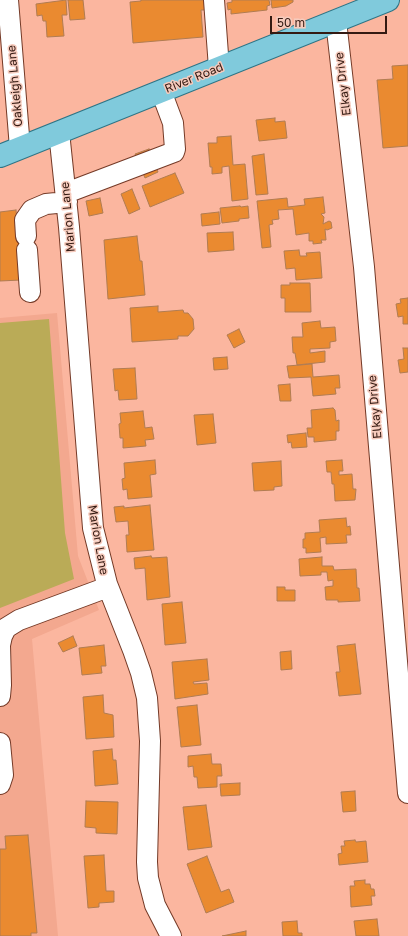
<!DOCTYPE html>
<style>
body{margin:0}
#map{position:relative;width:408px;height:936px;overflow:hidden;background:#fbb69f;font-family:"Golos Text",sans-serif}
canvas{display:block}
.scale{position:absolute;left:270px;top:16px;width:117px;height:18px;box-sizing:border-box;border:2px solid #341a12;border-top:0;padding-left:5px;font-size:12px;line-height:14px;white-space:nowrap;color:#341a12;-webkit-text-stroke:3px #f6cbbd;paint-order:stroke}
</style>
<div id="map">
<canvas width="408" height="936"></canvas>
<div class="scale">50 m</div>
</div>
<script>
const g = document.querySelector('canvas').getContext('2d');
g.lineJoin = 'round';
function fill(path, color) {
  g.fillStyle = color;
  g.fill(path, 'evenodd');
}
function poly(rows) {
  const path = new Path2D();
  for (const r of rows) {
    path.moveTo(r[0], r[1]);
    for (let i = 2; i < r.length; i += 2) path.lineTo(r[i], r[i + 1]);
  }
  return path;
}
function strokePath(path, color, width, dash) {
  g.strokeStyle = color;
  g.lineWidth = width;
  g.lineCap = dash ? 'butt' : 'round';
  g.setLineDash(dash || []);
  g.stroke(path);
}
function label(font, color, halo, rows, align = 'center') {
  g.font = font + ' "Golos Text",sans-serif';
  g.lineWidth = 3;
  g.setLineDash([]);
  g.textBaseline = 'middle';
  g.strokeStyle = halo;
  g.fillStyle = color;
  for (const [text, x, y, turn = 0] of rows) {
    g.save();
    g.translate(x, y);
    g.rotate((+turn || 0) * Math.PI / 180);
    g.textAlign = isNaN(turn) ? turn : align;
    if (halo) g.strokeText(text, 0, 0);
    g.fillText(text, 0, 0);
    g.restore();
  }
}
const built = poly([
 [57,313,78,556,99,610,32,639,58,936,0,936,0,318]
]);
const green = poly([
 [49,319,65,533,74,579,0,608,0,323]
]);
const building = poly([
 [66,0,67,15,62,15,64,36,47,37,46,21,43,21,42,15,37,16,36,4,66,0],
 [68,0,83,0,85,19,70,20,68,0],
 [141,0,204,0,205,10,201,10,203,37,133,43,130,2,141,1,141,0],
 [232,0,269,0,270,5,267,6,267,10,231,14,231,9,228,10,227,3,232,2,232,0],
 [271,0,293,0,293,2,286,6,272,8,271,0],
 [408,65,408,146,383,148,377,80,393,79,392,66,408,65],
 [275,118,275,122,285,121,287,138,259,141,256,120,275,118],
 [231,136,233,165,245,164,248,199,232,201,229,166,222,167,222,173,212,174,212,167,210,167,208,143,217,143,217,137,231,136],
 [149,149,158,172,145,178,135,154,149,149],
 [264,154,268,194,256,195,252,156,264,154],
 [175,173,184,193,150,207,142,186,175,173],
 [132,189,140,209,129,214,121,194,132,189],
 [323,197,325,213,321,214,324,217,323,224,329,221,331,222,332,228,327,230,325,229,326,240,321,240,322,243,313,244,313,241,309,241,309,233,296,235,293,209,278,210,279,219,272,220,273,224,269,225,271,247,262,248,257,201,287,198,288,207,305,205,304,199,323,197],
 [100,198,103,213,89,216,86,201,100,198],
 [240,206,241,207,248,206,249,218,239,219,239,221,222,223,220,208,240,206],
 [16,210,18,237,31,236,21,280,0,281,0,212,16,210],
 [219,212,220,224,202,226,201,214,219,212],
 [233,232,234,250,208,252,207,233,233,232],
 [137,236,140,261,142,261,145,295,108,299,104,240,137,236],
 [299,250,300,256,307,256,306,253,320,252,322,278,296,280,295,268,286,269,284,251,299,250],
 [290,283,310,283,311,312,285,312,285,298,281,298,281,285,290,285,290,283],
 [408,298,408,324,403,324,403,316,398,317,396,304,401,303,400,299,408,298],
 [158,306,158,312,183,310,184,313,188,313,193,319,194,329,188,336,178,336,178,339,132,342,130,308,158,306],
 [320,321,321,328,335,327,336,341,330,342,330,348,310,349,310,353,325,351,325,362,297,365,295,353,293,353,292,337,303,337,302,323,320,321],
 [239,329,245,342,234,348,227,335,239,329],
 [403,348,408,348,408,372,400,373,398,360,404,359,403,348],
 [227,357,228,369,214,370,213,358,227,357],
 [312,364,313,377,339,375,340,388,335,388,336,394,313,396,311,377,289,378,287,366,312,364],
 [135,368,137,399,119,400,118,390,115,391,113,369,135,368],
 [290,384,291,401,280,401,278,385,290,384],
 [333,408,335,410,336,421,339,420,339,431,336,431,336,440,314,442,314,437,308,437,307,428,312,428,311,410,333,408],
 [143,411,145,428,152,427,154,439,145,440,146,446,123,448,123,438,120,438,119,424,121,423,120,413,143,411],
 [213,414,216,443,197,445,194,415,213,414],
 [306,433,307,447,292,448,291,442,288,443,287,435,306,433],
 [155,460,156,474,150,475,152,497,128,499,127,489,123,490,122,479,125,478,124,463,155,460],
 [342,460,343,471,339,471,339,475,352,474,353,489,356,489,355,500,335,501,334,484,332,484,331,472,327,472,326,461,342,460],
 [281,461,282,486,274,487,274,490,254,491,252,463,281,461],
 [150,505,154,550,127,552,126,535,129,535,128,521,116,522,114,507,124,506,124,508,150,505],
 [346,518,347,527,350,526,351,535,346,535,347,543,326,544,326,537,320,538,321,552,306,553,306,548,303,548,303,539,305,539,305,533,320,532,319,520,346,518],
 [151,556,152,558,167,557,170,597,147,600,145,568,135,569,134,558,151,556],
 [322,557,322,566,333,566,334,570,356,569,357,588,359,588,360,601,338,602,338,600,326,600,325,587,333,586,333,580,328,581,327,572,321,572,321,575,300,576,299,559,322,557],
 [277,587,285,587,285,590,295,590,295,601,277,601,277,587],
 [182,602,186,643,165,645,162,604,182,602],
 [73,636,77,646,63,652,58,643,73,636],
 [355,644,361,694,339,696,336,672,340,672,337,646,355,644],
 [104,645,106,666,101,666,102,673,82,675,79,648,104,645],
 [291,651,292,669,281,670,280,652,291,651],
 [207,659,209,680,193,682,194,684,207,683,208,694,175,699,172,662,207,659],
 [103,695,104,713,113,715,114,737,86,739,83,697,103,695],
 [197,705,201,745,181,747,177,707,197,705],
 [112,749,113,760,116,760,118,784,95,786,93,751,112,749],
 [211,754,212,764,221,764,222,776,217,776,217,787,198,788,197,777,194,777,193,766,188,767,188,756,211,754],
 [240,783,240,795,221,796,220,784,240,783],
 [355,791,356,811,343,812,341,792,355,791],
 [86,801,118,802,117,834,96,833,96,828,85,827,86,801],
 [206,805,212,847,188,850,183,807,206,805],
 [28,835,37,933,31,933,31,936,0,936,0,849,6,849,5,836,28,835],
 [355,840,356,842,366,841,368,862,339,865,338,854,342,853,341,846,345,846,344,841,355,840],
 [104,855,106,891,114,891,114,902,99,903,99,907,88,908,84,856,104,855],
 [207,856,221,892,229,889,234,902,206,913,187,864,207,856],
 [365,880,365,884,370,884,371,889,374,889,375,896,371,896,372,905,351,907,350,886,355,886,354,881,365,880],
 [377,919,379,936,356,936,354,921,377,919],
 [297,921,298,933,302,933,302,936,283,936,282,922,297,921],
 [246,931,246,936,222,936,246,931]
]);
const minor = poly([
 [8,0,20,148],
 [214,0,219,68],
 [336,21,364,267,408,793],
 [59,132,69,227,93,528,107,584,133,650,141,673,147,698,150,741,147,862,148,878,155,905,171,936],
 [66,193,174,152,175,149,173,123,161,91],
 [26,236,25,220,32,210,46,204,67,202],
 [27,250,30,292],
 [0,696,1,685,0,645,2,636,6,628,19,620,108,587],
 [0,743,3,775,0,784]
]);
const major = poly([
 [0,156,388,0]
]);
const streetNames = [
 ["River Road",194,78,-22],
 ["Elkay Drive",343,84,-97],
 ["Oakleigh Lane",15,86,-95],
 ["Marion Lane",68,217,-95],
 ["Elkay Drive",375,407,-95],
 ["Marion Lane",98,540,80]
];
fill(built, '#f3a88f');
fill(green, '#baab57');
fill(building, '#ea8a30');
strokePath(building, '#b07c52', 1);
strokePath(minor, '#743a27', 22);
strokePath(major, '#2e7586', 24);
strokePath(minor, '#fff', 20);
strokePath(major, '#80cadc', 22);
label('12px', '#341a12', '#f6cbbd', streetNames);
</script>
